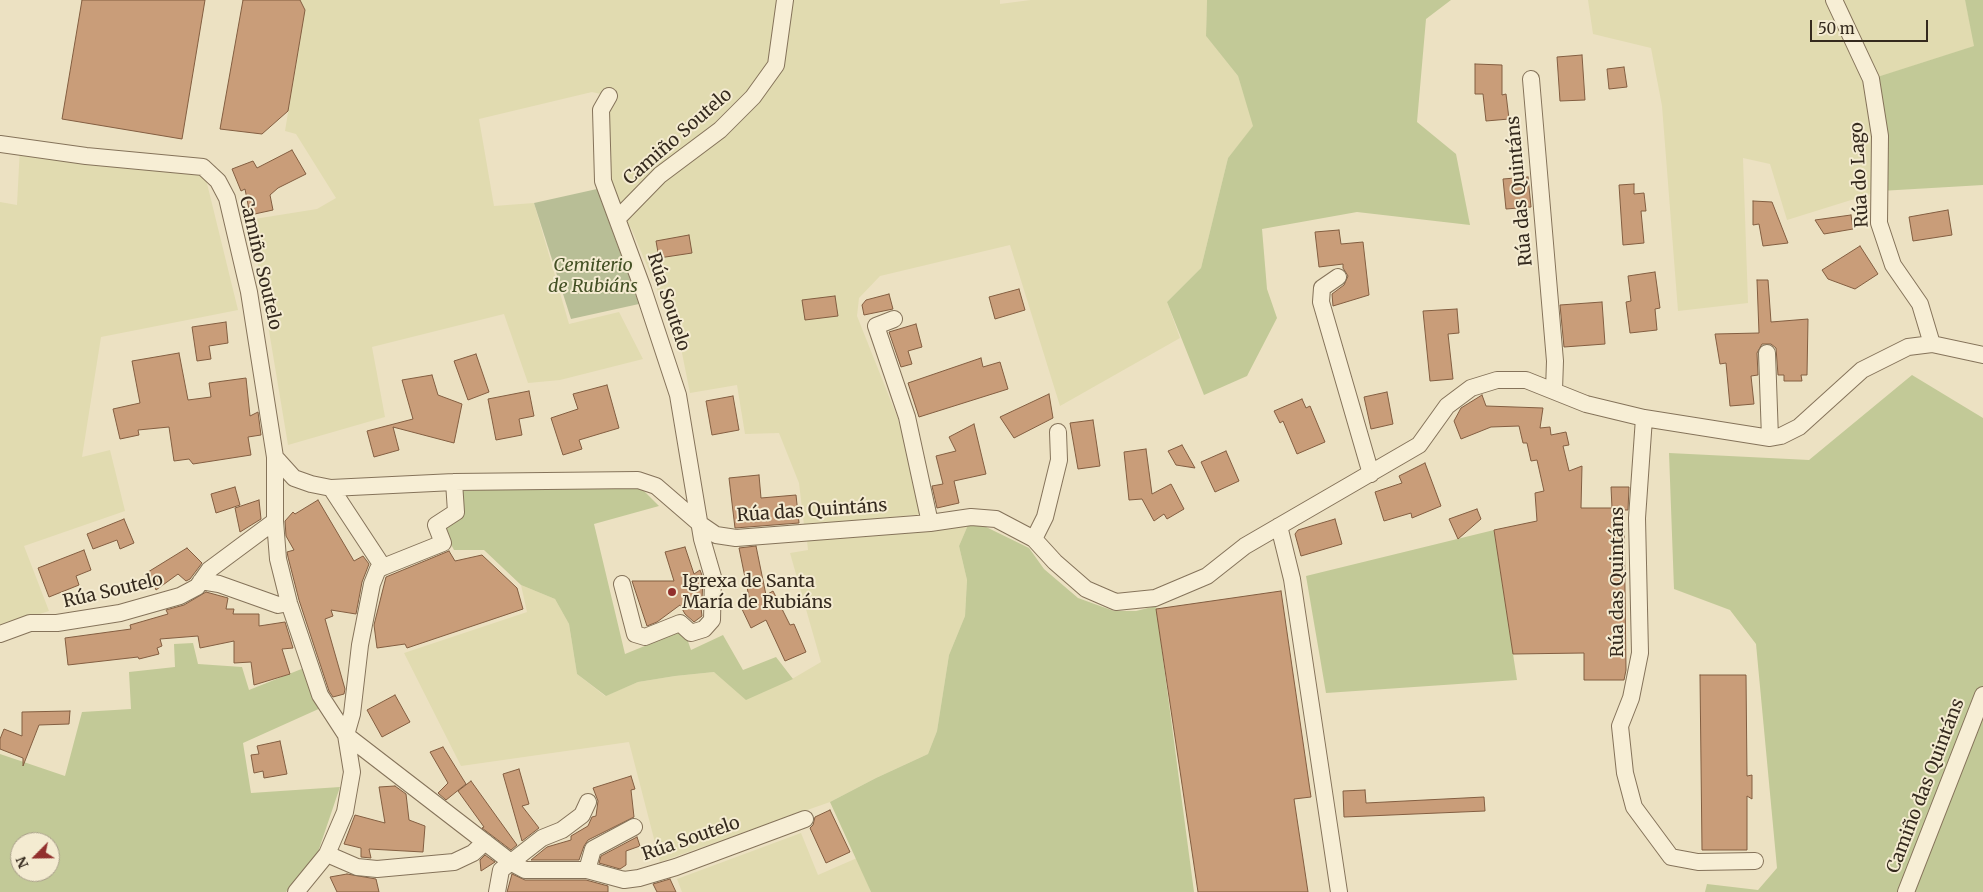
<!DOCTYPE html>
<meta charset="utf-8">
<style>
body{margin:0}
#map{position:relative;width:1983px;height:892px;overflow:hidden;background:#ece1c2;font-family:Merriweather,serif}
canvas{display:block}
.north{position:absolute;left:10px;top:832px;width:50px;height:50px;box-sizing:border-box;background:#f4ebd1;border:1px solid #a89e89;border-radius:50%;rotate:247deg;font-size:14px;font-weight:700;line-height:20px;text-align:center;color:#352a1e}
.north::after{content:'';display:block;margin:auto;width:18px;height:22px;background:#92302d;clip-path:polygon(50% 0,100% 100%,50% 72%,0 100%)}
.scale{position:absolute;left:1810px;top:20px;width:118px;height:22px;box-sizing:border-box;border:2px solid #352a1e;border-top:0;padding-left:6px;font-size:15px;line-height:18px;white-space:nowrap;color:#352a1e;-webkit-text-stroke:4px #f4ebd1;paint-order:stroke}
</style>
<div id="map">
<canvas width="1983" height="892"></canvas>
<div class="north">N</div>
<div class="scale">50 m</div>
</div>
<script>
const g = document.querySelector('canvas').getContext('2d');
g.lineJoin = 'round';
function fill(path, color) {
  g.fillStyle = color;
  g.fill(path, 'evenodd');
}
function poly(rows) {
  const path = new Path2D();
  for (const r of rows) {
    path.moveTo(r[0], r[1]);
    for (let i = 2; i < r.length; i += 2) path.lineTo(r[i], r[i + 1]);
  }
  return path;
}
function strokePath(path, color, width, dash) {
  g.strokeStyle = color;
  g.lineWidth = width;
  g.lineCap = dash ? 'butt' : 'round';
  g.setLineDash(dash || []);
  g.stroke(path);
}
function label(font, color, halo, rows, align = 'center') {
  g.font = font + ' Merriweather,serif';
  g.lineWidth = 4;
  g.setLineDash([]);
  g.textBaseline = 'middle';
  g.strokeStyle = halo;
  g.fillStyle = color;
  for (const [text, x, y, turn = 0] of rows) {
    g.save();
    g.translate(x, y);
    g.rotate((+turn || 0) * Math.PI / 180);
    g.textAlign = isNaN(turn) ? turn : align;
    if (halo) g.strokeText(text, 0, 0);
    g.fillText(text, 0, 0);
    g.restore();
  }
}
const farmland = poly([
 [300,0,1000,0,1000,4,1031,0,1207,0,1206,36,1238,76,1254,126,1228,158,1201,268,1167,302,1180,338,1060,406,1010,245,880,276,859,298,857,316,898,419,925,514,804,525,799,483,779,433,745,434,737,385,690,393,680,343,631,228,618,218,603,181,609,96,592,92,479,119,494,206,534,203,569,324,619,312,643,359,560,380,528,383,504,314,372,347,385,417,288,445,253,235,248,220,317,209,336,198,296,134,285,131,305,10],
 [1588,0,1965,0,1975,46,1872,79,1880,191,1787,220,1770,164,1743,158,1748,303,1678,311,1662,106,1651,48,1593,34],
 [20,147,203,167,238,310,101,337,82,457,110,450,125,511,24,546,49,611,0,627,0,202,17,205],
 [968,525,959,546,967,580,965,616,949,655,937,731,928,754,876,778,830,802,660,862,629,742,461,766,404,653,527,612,521,585,555,599,569,624,577,674,605,696,638,682,675,676,714,672,792,679,821,662,790,553,808,550,807,541],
 [801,833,818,875,857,858,871,892,682,892,677,879]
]);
const green = poly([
 [1207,0,1451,0,1426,19,1417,122,1456,154,1470,225,1357,212,1262,229,1267,289,1277,318,1247,376,1204,395,1167,302,1201,268,1228,158,1253,126,1238,76,1206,36],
 [1965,0,1983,0,1983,185,1880,191,1871,79,1974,46],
 [1912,375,1983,418,1983,892,1705,892,1707,884,1758,890,1777,868,1756,644,1730,610,1674,589,1669,453,1809,460],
 [636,483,659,506,594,524,625,654,684,630,691,650,723,635,743,670,776,657,793,679,746,700,714,672,675,676,638,682,606,696,577,674,569,624,555,599,521,585,484,550,454,550,442,528,460,491],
 [968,525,984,526,1029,548,1044,569,1078,598,1114,611,1136,611,1156,606,1194,892,871,892,830,802,876,778,928,754,937,731,949,655,965,616,967,580,959,546],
 [1494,530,1517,680,1326,693,1306,576],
 [193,643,198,664,242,667,249,690,304,668,323,707,243,743,251,793,340,787,318,852,286,892,0,892,0,754,65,776,82,712,131,709,129,672,175,667,174,644],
 [20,842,50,842,50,872,20,872]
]);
const cemetery = poly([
 [597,189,639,304,571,319,534,203]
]);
const building = poly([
 [82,0,205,0,182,139,62,119,82,0],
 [243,0,300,0,305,10,288,111,262,134,220,129,243,0],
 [1582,55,1585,100,1560,101,1557,57,1582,55],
 [1475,64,1502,65,1502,95,1506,94,1509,119,1486,121,1483,94,1475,94,1475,64],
 [1624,67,1627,87,1609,89,1607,69,1624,67],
 [292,150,306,174,278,188,270,195,273,210,250,215,245,189,241,191,232,169,253,161,257,168,292,150],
 [1528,177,1531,207,1506,209,1503,179,1528,177],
 [1634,184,1634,194,1644,193,1646,211,1641,211,1644,243,1623,245,1619,185,1634,184],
 [1753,201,1772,202,1788,243,1763,246,1759,224,1753,225,1753,201],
 [1948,210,1952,235,1913,241,1909,217,1948,210],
 [1851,215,1853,229,1824,234,1815,220,1851,215],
 [1339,230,1341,244,1363,242,1369,295,1333,306,1332,294,1344,285,1348,276,1343,268,1343,264,1319,267,1315,232,1339,230],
 [689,235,692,253,659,258,656,241,689,235],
 [1860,246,1878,274,1855,289,1828,279,1822,270,1860,246],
 [1655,272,1660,308,1655,309,1657,330,1630,333,1626,302,1631,301,1628,276,1655,272],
 [1757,280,1768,280,1771,322,1808,319,1807,375,1801,375,1802,381,1784,381,1784,375,1778,375,1776,348,1771,344,1762,344,1757,353,1758,375,1751,376,1754,404,1730,406,1726,363,1720,364,1715,334,1759,333,1757,280],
 [1019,289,1025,310,995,319,989,297,1019,289],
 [889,294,893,309,864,315,862,305,866,300,889,294],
 [835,296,838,316,805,320,802,300,835,296],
 [1602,302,1605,344,1564,347,1560,305,1602,302],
 [1457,309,1459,333,1448,334,1453,379,1430,381,1423,311,1457,309],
 [226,322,228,343,209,346,211,359,197,361,192,327,226,322],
 [916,324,922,347,908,351,912,364,901,367,889,332,916,324],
 [179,353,188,400,211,397,209,383,246,378,250,416,258,412,261,435,248,437,251,455,193,464,189,459,174,461,169,427,138,430,139,435,120,439,113,409,140,403,132,361,179,353],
 [476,354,489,392,468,400,454,361,476,354],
 [981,358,983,367,1000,362,1008,389,919,417,908,383,981,358],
 [432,375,438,395,462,404,454,443,393,427,399,450,374,457,367,431,413,419,402,380,432,375],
 [607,385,619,428,579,440,582,449,563,455,551,418,578,409,573,394,607,385],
 [529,391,534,416,519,419,522,435,496,440,488,399,529,391],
 [1387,392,1393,424,1371,429,1364,397,1387,392],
 [1049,394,1053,418,1014,438,1000,417,1049,394],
 [1482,395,1486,406,1543,408,1540,428,1550,427,1551,435,1566,432,1569,445,1563,446,1569,471,1582,466,1581,508,1612,508,1611,487,1629,487,1628,510,1624,510,1626,670,1624,680,1584,680,1584,653,1513,654,1494,530,1537,521,1535,493,1544,491,1537,460,1531,461,1527,443,1523,443,1519,426,1491,427,1461,439,1454,421,1461,408,1482,395],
 [733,396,739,430,712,435,706,401,733,396],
 [1302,399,1306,408,1310,406,1325,442,1297,454,1283,421,1280,423,1274,411,1302,399],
 [1093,420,1100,466,1078,469,1070,423,1093,420],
 [974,424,986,474,954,481,959,503,937,508,932,486,943,484,936,456,956,451,949,437,974,424],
 [1182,445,1195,468,1176,465,1168,451,1182,445],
 [1146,449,1152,494,1171,484,1184,509,1167,519,1164,514,1154,521,1142,499,1129,500,1124,452,1146,449],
 [1226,451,1239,481,1215,492,1201,462,1226,451],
 [1425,463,1441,506,1412,518,1411,513,1384,521,1375,492,1402,483,1399,476,1425,463],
 [759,475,761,498,796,495,799,523,735,528,729,478,759,475],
 [235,487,240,505,216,513,211,494,235,487],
 [259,500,261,519,240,532,235,508,259,500],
 [318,500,354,561,363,556,369,564,362,582,356,614,331,610,333,616,325,619,345,689,344,694,333,697,329,691,299,600,288,557,287,552,294,550,286,536,285,521,293,512,295,514,318,500],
 [1477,509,1481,519,1458,539,1449,519,1477,509],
 [124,519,134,543,120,549,117,540,93,549,87,534,124,519],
 [1335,519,1342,544,1301,556,1295,534,1298,530,1335,519],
 [756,546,766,595,773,591,790,625,794,624,806,652,785,661,766,620,751,628,741,607,750,602,739,548,756,546],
 [685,547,694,574,700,570,703,578,702,600,700,600,702,616,694,622,685,614,680,605,657,622,647,626,632,581,674,581,665,552,685,547],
 [187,548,202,563,190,579,186,581,178,574,156,590,148,572,187,548],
 [84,550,91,570,76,576,79,585,49,597,38,568,84,550],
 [449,551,455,561,482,555,517,588,523,609,407,648,405,644,377,648,374,625,386,577,449,551],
 [1281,591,1311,797,1294,799,1308,892,1198,892,1156,609,1281,591],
 [206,592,228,598,226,609,234,609,233,614,259,614,259,626,285,622,293,648,282,649,290,674,254,685,251,662,234,663,234,641,200,648,198,636,160,639,162,646,157,648,159,654,139,659,138,657,68,665,65,638,131,629,130,625,168,614,166,610,184,605,206,592],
 [1700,675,1746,675,1747,776,1752,775,1752,799,1747,796,1747,850,1702,850,1700,675],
 [395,695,410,722,382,737,367,710,395,695],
 [70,711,69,724,39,725,23,766,23,758,0,749,0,739,4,729,22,736,22,712,70,711],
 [280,741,287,774,264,778,263,771,254,773,251,755,259,754,257,746,280,741],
 [443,747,466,784,446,800,438,793,448,783,430,752,443,747],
 [519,769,529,804,522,806,539,828,522,841,503,774,519,769],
 [631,776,635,789,631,790,634,817,588,840,584,846,579,860,531,860,547,847,571,840,571,836,588,826,592,817,596,816,598,801,593,788,631,776],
 [471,781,517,845,511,850,482,828,484,827,458,791,471,781],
 [395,786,406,794,409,820,425,826,423,852,369,849,371,858,361,857,361,848,344,844,355,815,385,823,379,787,395,786],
 [1365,790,1366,803,1484,797,1485,811,1344,817,1343,791,1365,790],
 [830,810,850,852,826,863,810,828,813,825,815,817,830,810],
 [637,837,640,846,626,851,626,865,620,869,599,863,601,856,637,837],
 [485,855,495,862,481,871,480,860,485,855],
 [347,874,376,879,379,892,337,892,330,877,347,874],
 [512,874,525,880,586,880,608,886,608,892,507,892,512,874],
 [670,879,676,892,657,892,653,884,670,879]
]);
const minor = poly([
 [1834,0,1871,79,1880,136,1879,223,1893,265,1920,304,1932,344],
 [1531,79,1555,361,1554,390],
 [609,96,601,110,603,181,643,289,678,395,702,539,713,577,712,620,704,629,691,633,680,623,645,637,635,634,622,584],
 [0,144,86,156,203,167,218,181,227,198,249,292,275,457],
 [618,218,660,175,720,130,753,97,776,65,785,0],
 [1338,277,1322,288,1321,302,1371,474],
 [894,319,876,326,907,417,930,523],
 [1767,353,1770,438],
 [1644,418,1637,518,1640,653,1631,698,1620,726,1625,773,1634,807,1671,857,1698,862,1755,861],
 [454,482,456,512,436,525,443,543,378,569,372,584,360,645,352,714,346,735,512,863,525,870,587,870,624,880,639,878,676,867,805,819],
 [331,488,383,567],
 [1279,526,1292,579,1339,892],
 [1034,539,1045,517,1059,460,1058,432],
 [201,581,219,584,278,605,289,603],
 [0,634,30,623,57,623,120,613,180,596,197,587,209,570,275,521],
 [327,854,357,867,377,869,454,862,473,853,485,842],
 [587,870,593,849,634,827],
 [296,892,327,854,345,812,352,772,346,735,320,695,289,603,278,559,275,521,275,457,294,478,311,484,331,488,454,482,638,480,656,486,700,524,716,535,736,538,930,523,971,517,996,519,1034,539,1055,562,1086,589,1116,602,1155,598,1207,576,1245,546,1419,445,1447,406,1471,388,1497,380,1526,380,1586,404,1644,418,1770,438,1781,436,1799,427,1862,370,1908,347,1932,344,1983,355],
 [497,892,501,870,542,838,562,830,582,815,588,802],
 [1906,892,1983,695]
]);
const markers = [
 [672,592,5,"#92302d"]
];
const streetNames = [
 ["Camiño Soutelo",678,137,-41],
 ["Rúa do Lago",1860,175,-93],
 ["Rúa das Quintáns",1520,191,-95],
 ["Camiño Soutelo",260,263,77],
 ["Rúa Soutelo",668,302,72],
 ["Rúa das Quintáns",812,511,-4],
 ["Rúa das Quintáns",1618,582,-90],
 ["Rúa Soutelo",113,591,-13],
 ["Camiño das Quintáns",1926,786,-69],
 ["Rúa Soutelo",691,839,-19]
];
const parkNames = [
 ["Cemiterio",593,266],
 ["de Rubiáns",593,287]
];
const poiNames = [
 ["Igrexa de Santa",682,582],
 ["María de Rubiáns",682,603]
];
fill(farmland, '#e1dbb0');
fill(green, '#c2c997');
fill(cemetery, '#b8be96');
fill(building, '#c99d79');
strokePath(building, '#835e41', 1);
strokePath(minor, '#85735a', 18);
strokePath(minor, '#f7eed5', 16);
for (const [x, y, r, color] of markers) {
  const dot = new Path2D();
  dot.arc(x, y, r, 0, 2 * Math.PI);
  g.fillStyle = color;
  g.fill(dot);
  strokePath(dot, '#f4ebd1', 2);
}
label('18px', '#352a1e', '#f4ebd1', streetNames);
label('italic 18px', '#445125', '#f4ebd1', parkNames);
label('18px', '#352a1e', '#f4ebd1', poiNames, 'left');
</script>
